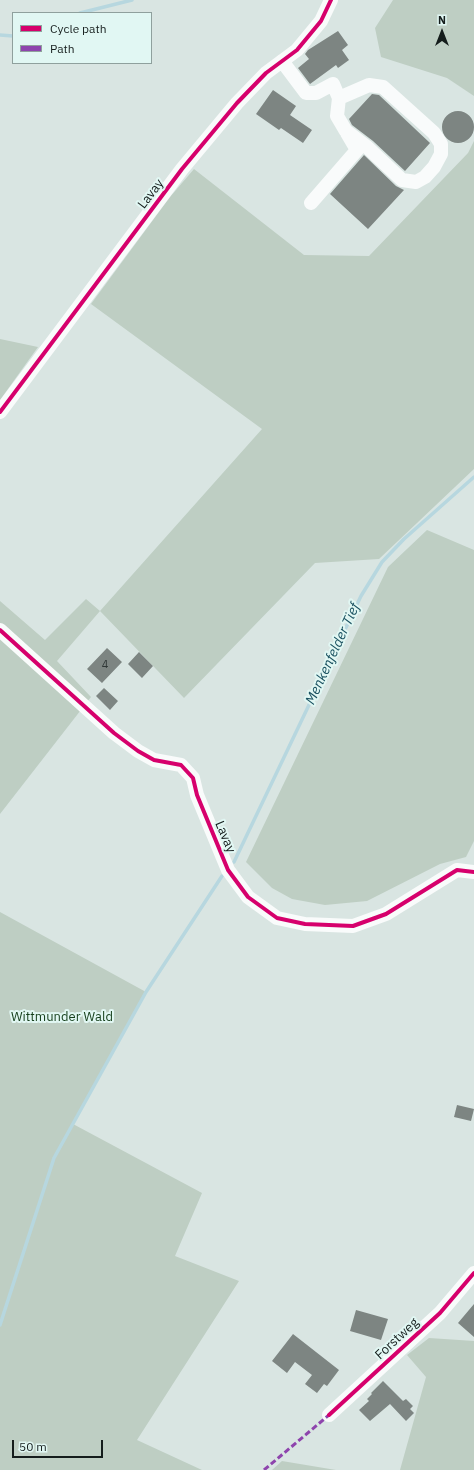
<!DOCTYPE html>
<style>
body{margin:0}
#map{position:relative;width:474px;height:1470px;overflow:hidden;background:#d9e5e2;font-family:"IBM Plex Sans",sans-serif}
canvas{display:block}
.legend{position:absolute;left:12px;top:12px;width:140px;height:52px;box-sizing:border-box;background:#e1f7f3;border:1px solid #8fa09d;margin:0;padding:5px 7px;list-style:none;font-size:12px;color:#151d1c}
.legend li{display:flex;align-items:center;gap:8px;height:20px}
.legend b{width:20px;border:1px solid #8fa09d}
.north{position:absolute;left:422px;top:12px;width:40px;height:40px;-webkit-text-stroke:3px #e1f7f3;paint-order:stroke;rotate:0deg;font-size:11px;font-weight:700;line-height:16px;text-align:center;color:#151d1c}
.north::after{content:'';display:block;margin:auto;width:14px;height:18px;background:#151d1c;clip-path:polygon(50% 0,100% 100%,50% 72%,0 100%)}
.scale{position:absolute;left:12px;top:1440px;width:91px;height:18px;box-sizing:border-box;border:2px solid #151d1c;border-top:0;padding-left:5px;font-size:12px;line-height:14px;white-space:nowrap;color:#151d1c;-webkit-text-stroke:3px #e1f7f3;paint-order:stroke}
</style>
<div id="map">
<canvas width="474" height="1470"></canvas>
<ul class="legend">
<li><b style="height:5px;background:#d6006c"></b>Cycle path</li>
<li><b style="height:5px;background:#8e44ad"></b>Path</li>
</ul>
<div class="north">N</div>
<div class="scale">50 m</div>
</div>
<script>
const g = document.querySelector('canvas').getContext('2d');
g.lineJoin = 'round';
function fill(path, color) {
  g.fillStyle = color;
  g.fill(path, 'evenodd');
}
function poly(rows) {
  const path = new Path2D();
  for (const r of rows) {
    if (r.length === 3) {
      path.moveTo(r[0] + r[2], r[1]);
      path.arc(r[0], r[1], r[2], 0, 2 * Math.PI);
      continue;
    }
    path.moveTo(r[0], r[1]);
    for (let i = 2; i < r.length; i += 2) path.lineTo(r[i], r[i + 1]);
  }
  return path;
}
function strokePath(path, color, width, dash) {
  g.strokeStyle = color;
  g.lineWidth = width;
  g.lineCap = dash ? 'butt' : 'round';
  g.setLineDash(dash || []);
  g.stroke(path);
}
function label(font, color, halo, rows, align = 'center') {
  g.font = font + ' "IBM Plex Sans",sans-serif';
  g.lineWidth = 4;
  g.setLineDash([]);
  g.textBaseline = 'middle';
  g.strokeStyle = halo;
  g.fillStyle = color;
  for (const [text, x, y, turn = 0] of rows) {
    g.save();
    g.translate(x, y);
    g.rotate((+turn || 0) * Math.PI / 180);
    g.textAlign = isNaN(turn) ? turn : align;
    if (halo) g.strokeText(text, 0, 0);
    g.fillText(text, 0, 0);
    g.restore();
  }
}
const green = poly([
 [393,0,474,0,474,96,447,78,381,57,375,28],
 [474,141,474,469,379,559,315,563,184,698,100,611,57,661,91,697,0,814,0,601,45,640,86,599,100,611,262,429,91,304,170,197,194,169,304,255,369,256,468,153],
 [0,339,38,347,0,400],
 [427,530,474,550,474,841,466,857,440,864,367,901,325,905,292,899,272,888,246,862,388,567],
 [0,912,146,992,73,1124,202,1193,175,1256,239,1281,137,1440,202,1470,0,1470],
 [429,1338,474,1341,474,1470,400,1470,426,1377,407,1355],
 [282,1461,336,1470,272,1470]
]);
const stream = poly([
 [80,13,132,0],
 [0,35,13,36],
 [234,862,361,596,382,562,404,539,474,477],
 [0,1325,54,1158,146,992,222,876]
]);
const building = poly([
 [338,31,348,45,342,50,349,60,338,68,336,65,310,84,298,68,309,59,305,54,308,50],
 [273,90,296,106,290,115,312,130,303,143,281,128,279,130,256,114],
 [372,94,379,95,430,143,405,171,373,141,352,125,349,119],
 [458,127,16],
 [364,155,396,186,404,190,368,229,330,194],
 [107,648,122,662,102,683,87,669],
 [139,652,153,666,142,678,128,664],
 [104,688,118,701,110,710,96,696],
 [457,1105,474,1109,471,1121,454,1117],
 [474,1304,474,1337,458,1323],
 [356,1310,388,1319,381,1340,350,1331],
 [293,1334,339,1370,327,1386,324,1384,317,1393,305,1384,312,1375,295,1362,287,1373,272,1361],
 [383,1381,403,1401,406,1399,413,1406,410,1409,414,1413,406,1421,390,1404,370,1421,359,1410,369,1401,367,1399,372,1394,371,1393]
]);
const minor = poly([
 [282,61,306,93,316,93,333,84,339,98,337,116,357,150,311,203],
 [339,98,369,85,383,87,434,133,441,144,441,154,434,167,425,177,416,182,402,180,367,147,346,131],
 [0,412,182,169,237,103,266,73,297,50,321,21,331,0],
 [0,630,114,733,138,751,154,760,181,765,193,778,197,795,228,870,248,897,277,918,305,924,353,926,386,914,457,870,474,872],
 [329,1415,440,1313,474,1273]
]);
const quiet = poly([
 [264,1470,329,1415]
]);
const cycleway = poly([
 [0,412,182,169,237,103,266,73,297,50,321,21,331,0],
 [0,630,114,733,138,751,154,760,181,765,193,778,197,795,228,870,248,897,277,918,305,924,353,926,386,914,457,870,474,872],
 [329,1415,440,1313,474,1273]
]);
const numberNames = [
 ["4",105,665]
];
const streetNames = [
 ["Lavay",151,194,-53],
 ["Lavay",225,837,67],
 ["Forstweg",397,1339,-43]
];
const parkNames = [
 ["Wittmunder Wald",62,1017]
];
const waterNames = [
 ["Menkenfelder Tief",333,654,-65]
];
fill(green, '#becec3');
strokePath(stream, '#b7d7df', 3.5);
fill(building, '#7d8582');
strokePath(minor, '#f9fbfb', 14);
strokePath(quiet, '#8e44ad', 3, [6, 3]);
strokePath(cycleway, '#d6006c', 4);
label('11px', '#2f3736', null, numberNames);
label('13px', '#151d1c', '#e1f7f3', streetNames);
label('13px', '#143e1a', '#e1f7f3', parkNames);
label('italic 14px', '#1a5160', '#e1f7f3', waterNames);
</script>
